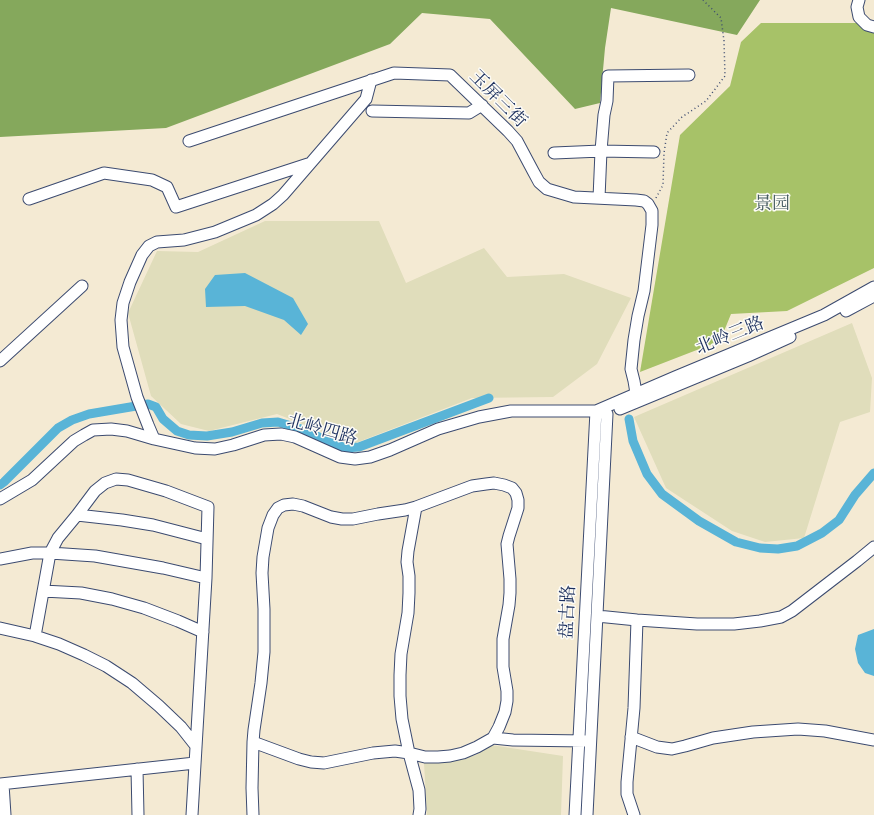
<!DOCTYPE html>
<meta charset="utf-8">
<style>
body{margin:0}
canvas{display:block;background:#f4ead3}
</style>
<canvas width="874" height="815"></canvas>
<script>
const g = document.querySelector('canvas').getContext('2d');
g.lineJoin = 'round';
function fill(path, color) {
  g.fillStyle = color;
  g.fill(path, 'evenodd');
}
function poly(rows) {
  const path = new Path2D();
  for (const r of rows) {
    path.moveTo(r[0], r[1]);
    for (let i = 2; i < r.length; i += 2) path.lineTo(r[i], r[i + 1]);
  }
  return path;
}
function strokePath(path, color, width, dash) {
  g.strokeStyle = color;
  g.lineWidth = width;
  g.lineCap = dash ? 'butt' : 'round';
  g.setLineDash(dash || []);
  g.stroke(path);
}
function label(font, color, halo, rows, align = 'center') {
  g.font = font + ' "EB Garamond","Noto Serif SC",serif';
  g.lineWidth = 3;
  g.setLineDash([]);
  g.textBaseline = 'middle';
  g.strokeStyle = halo;
  g.fillStyle = color;
  for (const [text, x, y, turn = 0] of rows) {
    g.save();
    g.translate(x, y);
    g.rotate((+turn || 0) * Math.PI / 180);
    g.textAlign = isNaN(turn) ? turn : align;
    if (halo) g.strokeText(text, 0, 0);
    g.fillText(text, 0, 0);
    g.restore();
  }
}
const built = poly([
 [265,221,379,221,406,283,484,248,507,277,564,274,631,298,597,364,553,397,472,398,353,444,277,414,209,431,181,424,151,396,128,313,157,251,198,252],
 [852,323,872,378,870,412,840,422,804,538,765,542,732,531,666,488,634,417],
 [491,745,563,756,561,815,427,815,424,763,460,759,476,755]
]);
const green = poly([
 [761,23,874,23,874,268,787,311,731,314,720,341,640,372,680,135,730,86,741,42]
]);
const forest = poly([
 [0,0,760,0,737,35,611,8,605,48,600,103,575,109,490,19,422,13,390,44,166,128,0,137]
]);
const water = poly([
 [245,273,293,298,308,324,301,335,284,320,245,306,206,307,205,289,215,275],
 [874,629,874,676,865,673,858,663,855,649,858,635]
]);
const canal = poly([
 [629,419,633,441,647,474,662,494,699,521,736,542,760,548,778,549,797,546,822,533,839,520,855,495,874,473],
 [0,485,4,482,58,428,72,420,89,414,148,404,156,407,163,419,177,431,189,435,207,436,232,432,262,423,278,422,298,428,328,441,345,448,359,447,489,398]
]);
const path = poly([
 [656,198,663,185,664,153,667,133,682,117,706,101,725,76,724,41,721,18,703,0]
]);
const minor = poly([
 [859,0,857,7,859,17,867,25,874,27],
 [372,111,469,113,482,105],
 [189,141,394,73,450,75,508,131,517,141,533,171,539,182,547,189,574,197,636,200,644,201,648,204,652,211,652,225,644,291,638,316,634,340,631,369,634,381,636,393],
 [554,153,601,151,654,152],
 [599,198,601,151,604,115,607,101,608,76,689,75],
 [29,199,104,173,152,180,167,187,176,207,308,164],
 [846,311,874,296],
 [0,361,82,286],
 [620,409,748,356,790,337],
 [154,439,148,425,137,397,123,347,121,320,123,303,130,282,142,255,149,246,157,242,184,240,215,232,256,215,273,204,283,195,366,99,371,80],
 [0,499,32,480,74,441,84,435,93,430,111,429,127,431,154,439,195,448,215,449,233,445,264,435,281,434,295,437,340,457,355,459,370,457,390,450,438,429,479,417,511,411,596,411,602,413],
 [416,507,408,551,407,562,409,576,409,593,408,613,401,654,400,675,400,696,402,719,409,753,419,790,420,809,419,815],
 [77,515,122,520,153,525,207,539],
 [0,559,32,553,50,553,95,556,163,568,206,578],
 [43,591,81,593,112,599,144,608,178,621,203,632],
 [597,616,637,620,697,624,734,624,760,621,781,617,792,611,857,561,874,547],
 [0,628,35,636,59,644,84,655,106,666,132,683,159,706,181,727,196,746],
 [35,636,50,553,58,538,77,515,95,491,105,483,116,479,128,480,166,491,208,507,206,578,192,815],
 [631,737,657,747,672,749,685,746,713,738,753,732,798,729,825,731,874,740],
 [493,738,513,740,586,741],
 [253,742,299,759,311,762,324,763,373,753,395,751,409,753,425,757,438,757,450,756,463,753,477,747,493,738,499,727,505,712,507,701,507,691,503,667,503,639,509,605,510,593,510,579,507,544,509,536,518,508,518,500,516,493,512,488,504,485,494,483,486,484,472,486,416,507,405,510,378,514,353,519,342,519,331,517,303,506,293,504,284,505,278,508,273,515,268,528,263,557,262,573,264,609,264,652,261,683,254,730,253,742,252,788,253,815],
 [137,769,138,815],
 [0,784,195,763],
 [3,784,5,815],
 [575,815,596,411,675,377,824,315,874,287],
 [587,815,607,414],
 [634,815,627,794,627,782,634,708,637,620]
]);
const streetNames = [
 ["玉屏三街",498,99,45],
 ["北岭三路",730,336,-22],
 ["北岭四路",322,430,16],
 ["盘古路",568,612,-87]
];
const parkNames = [
 ["景园",772,204]
];
fill(built, '#e0ddbb');
fill(green, '#a7c268');
fill(forest, '#85a85c');
fill(water, '#59b4d7');
strokePath(canal, '#59b4d7', 9);
strokePath(minor, '#3c4b70', 13);
strokePath(path, '#3c4b70', 1.5, [1, 3]);
strokePath(minor, '#fff', 11);
label('18px', '#1b2f5e', '#fdfcf7', streetNames);
label('18px', '#455b61', '#fdfcf7', parkNames);
</script>
